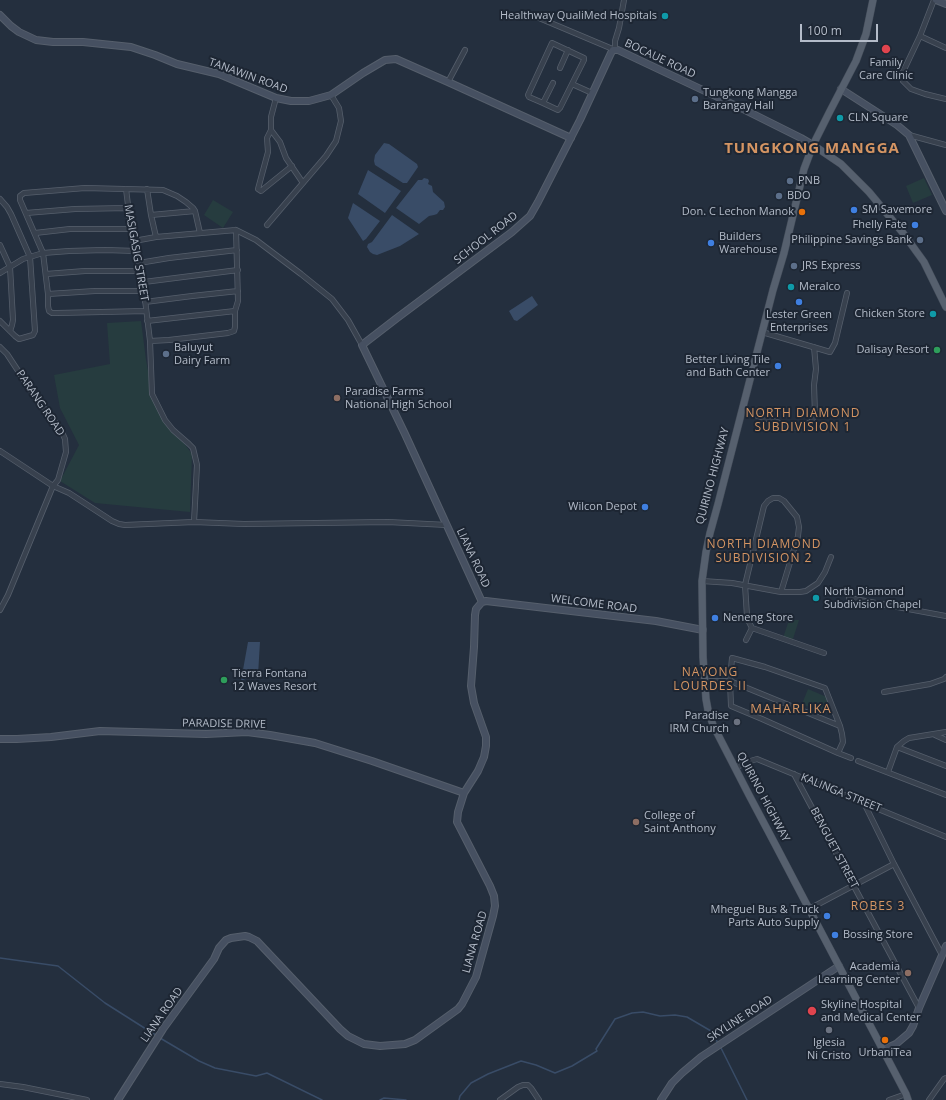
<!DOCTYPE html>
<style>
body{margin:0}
#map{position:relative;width:946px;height:1100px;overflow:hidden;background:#242f3e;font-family:"Open Sans",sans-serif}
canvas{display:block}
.scale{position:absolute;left:800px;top:24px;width:78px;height:18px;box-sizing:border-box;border:2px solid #b4bcc9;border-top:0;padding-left:5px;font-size:12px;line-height:14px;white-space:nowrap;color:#b4bcc9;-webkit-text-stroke:3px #1d2633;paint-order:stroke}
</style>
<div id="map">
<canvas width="946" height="1100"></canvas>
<div class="scale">100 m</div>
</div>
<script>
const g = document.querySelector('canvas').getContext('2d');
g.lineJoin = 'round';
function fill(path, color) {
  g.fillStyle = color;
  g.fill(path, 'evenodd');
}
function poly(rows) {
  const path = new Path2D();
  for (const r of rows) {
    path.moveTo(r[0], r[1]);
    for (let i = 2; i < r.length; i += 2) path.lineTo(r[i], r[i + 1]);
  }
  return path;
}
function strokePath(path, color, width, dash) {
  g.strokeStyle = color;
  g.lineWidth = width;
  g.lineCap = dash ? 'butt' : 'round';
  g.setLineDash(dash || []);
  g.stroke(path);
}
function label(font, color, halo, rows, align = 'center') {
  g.font = font + ' "Open Sans",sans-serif';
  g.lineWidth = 4;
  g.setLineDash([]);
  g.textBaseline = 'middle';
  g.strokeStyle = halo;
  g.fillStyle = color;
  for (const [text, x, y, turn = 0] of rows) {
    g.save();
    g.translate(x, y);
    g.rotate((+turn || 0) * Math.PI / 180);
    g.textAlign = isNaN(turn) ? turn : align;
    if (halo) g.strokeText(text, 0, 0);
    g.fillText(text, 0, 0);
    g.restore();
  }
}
const green = poly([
 [924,178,932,195,913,203,906,186],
 [213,200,233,212,223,228,204,215],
 [141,321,146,360,152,391,160,415,168,427,181,439,192,454,190,512,95,503,60,481,79,445,60,408,54,375,110,364,107,323],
 [789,620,799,620,792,642,783,638],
 [808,689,829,698,823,713,802,704]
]);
const water = poly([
 [384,143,389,144,417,164,418,167,407,183,403,183,375,165,374,161,375,155],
 [368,170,401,191,385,213,358,194],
 [424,178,428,179,429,181,428,184,432,186,433,192,444,202,445,207,443,210,440,210,437,214,434,215,429,216,419,224,396,208,418,180,422,180],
 [353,203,380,221,366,239,363,241,348,218],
 [392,215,419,234,400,246,377,255,373,254,370,252,367,247,368,244,372,242],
 [532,296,538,305,517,321,514,320,509,311],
 [248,642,260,642,258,675,252,676,241,681]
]);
const stream = poly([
 [0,958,58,966,105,1003,157,1036],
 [160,1038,199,1061,215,1068,256,1076,267,1073,322,1100],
 [720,1046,747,1100],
 [380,1100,384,1098,406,1100],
 [459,1100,460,1096,471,1083,488,1074,521,1061,536,1065,555,1073,572,1066,597,1051,596,1049,615,1019,632,1013,643,1012,660,1016,675,1015,687,1017,711,1031,718,1043]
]);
const street = poly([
 [934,0,920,36,902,74,902,78,903,81,911,89,925,94,946,99],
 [539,18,615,50,615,41,619,28,624,0],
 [920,36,946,48],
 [552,43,584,58,584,60,560,108,558,110,543,103,529,97,528,95,552,43],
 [560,68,568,50],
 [448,82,465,50],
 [572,84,592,93],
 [276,98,271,117,271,130,267,138,268,152,258,189,261,191,292,166],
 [543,103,553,83],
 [271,130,280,142,286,158,303,183],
 [909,135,946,145],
 [126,189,131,229,137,257,142,271,144,282,144,291,150,341,152,394,165,420,173,430,189,444,193,448,197,465,194,522],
 [147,189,151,215,156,237],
 [0,199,7,207,11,214,30,257,35,331,33,335,19,339,15,336,0,321],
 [26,213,75,209,128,208],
 [151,215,195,211],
 [267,225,326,156,336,141,341,121,339,108,331,95],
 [236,230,256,240,301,274,332,299,348,320,362,345],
 [35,233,70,229,131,229],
 [134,241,156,237,236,230],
 [0,245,10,267,13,320,12,325,10,331],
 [139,263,169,258,237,250],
 [0,273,23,259,43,253,69,251,105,250,136,251],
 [46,274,85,271,142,271],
 [144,282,238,270],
 [48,294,95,291,144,291],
 [145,302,192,296,238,291],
 [146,311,57,313,52,313,49,311,48,306,48,294,43,253,20,200,20,196,24,193,85,188,163,190,177,196,186,202,193,208,195,211,200,233],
 [147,321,235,311],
 [762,332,830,352,835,343,847,293],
 [150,341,169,340,228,333,234,331,235,327,235,311,238,301,236,230],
 [0,347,7,354,36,398,60,428,65,439,66,452,58,480,53,486,8,595,0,610],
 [742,411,796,428,805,425,811,422,815,414,814,385,816,369,814,347],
 [0,451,53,486,69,493,112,521,119,524,125,525,194,522,244,524,388,522,447,525],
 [702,581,732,583,781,592,800,592,806,591,818,583,825,572,831,557],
 [781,592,798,536,799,527,797,517,784,501,779,498,773,498,768,501,764,506,745,585,747,616,749,622,752,628,824,653],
 [849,598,946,616],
 [746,640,752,628],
 [705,681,730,681,840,726],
 [884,692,930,684,944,679,946,677],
 [935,735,946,740],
 [897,747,946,766],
 [838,753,843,742,842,734,840,726,825,688,765,667,732,658,730,681,731,706,762,719,838,753,851,758],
 [858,761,946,795],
 [735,768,747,762,757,759,946,837],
 [888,772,897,747,904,741,909,738,946,732],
 [794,774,919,1008],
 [864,803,894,864,942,955],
 [809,909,894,864],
 [0,1084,23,1087,87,1100],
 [500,1100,518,1087,523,1085,528,1085,531,1088,539,1100],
 [889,1100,906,1094],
 [929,1100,944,1079,946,1078]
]);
const secondary = poly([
 [936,0,946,4],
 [0,15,11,26,19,32,36,40,53,42,83,42,131,47,155,55,177,64,219,74,276,98,291,101,309,101,331,95,363,73,385,60,396,59,448,82,571,138],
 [841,89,897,125,909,135,946,211],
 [482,602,405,434,362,345,397,318,512,232,530,216,538,202,580,120,611,53,613,50,618,50,745,110,801,138,813,145],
 [482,602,486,601,656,621,703,630],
 [0,739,17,739,51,737,100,731,206,734,247,732,270,735,315,743,372,761,464,793],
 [883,1050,896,1044,909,1033,913,1026,919,1008,946,946],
 [118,1100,163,1029,214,959,219,948,226,940,231,938,245,936,249,937,257,941,340,1029,348,1036,364,1044,380,1046,405,1044,415,1040,458,1009,462,1004,476,977,493,916,495,906,494,896,490,886,457,822,458,812,464,793,478,771,484,757,486,746,486,737,474,703,471,686,474,647,475,615,476,609,482,602],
 [661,1100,672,1083,682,1073,701,1057,839,966]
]);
const primary = poly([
 [873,0,866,34,856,61,830,111,813,145,804,169,784,253,773,290,718,504,710,533,706,552,702,581,703,657,706,699,708,710,713,725,749,795,775,844,861,1008,906,1094,908,1100],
 [813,145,841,164,869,192,903,233,924,262,946,307]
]);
const markers = [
 [665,16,4,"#0f9aa8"],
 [886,49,5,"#e0444e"],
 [695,99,4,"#5c6f8a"],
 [840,118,4,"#0f9aa8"],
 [790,181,4,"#5c6f8a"],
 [779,196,4,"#5c6f8a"],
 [854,210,4,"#3f7fe0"],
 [802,212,4,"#e8710a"],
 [915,225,4,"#3f7fe0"],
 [920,240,4,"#5c6f8a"],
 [711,243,4,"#3f7fe0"],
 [794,266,4,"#5c6f8a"],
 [791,287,4,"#0f9aa8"],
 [799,302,4,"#3f7fe0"],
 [933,314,4,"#0f9aa8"],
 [937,350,4,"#2e9e5b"],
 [166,354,4,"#5c6f8a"],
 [778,366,4,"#3f7fe0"],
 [337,398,4,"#8d6e63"],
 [645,507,4,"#3f7fe0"],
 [816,598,4,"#0f9aa8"],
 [715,618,4,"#3f7fe0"],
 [224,680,4,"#2e9e5b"],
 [737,722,4,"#6b7280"],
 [636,822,4,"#8d6e63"],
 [827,916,4,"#3f7fe0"],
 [835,935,4,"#3f7fe0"],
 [908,973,4,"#8d6e63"],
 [812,1011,5,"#e0444e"],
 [829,1030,4,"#6b7280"],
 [885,1040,4,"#e8710a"]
];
const poiNames = [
 ["Healthway QualiMed Hospitals",657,16,"right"],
 ["Family",886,63,"center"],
 ["Care Clinic",886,76,"center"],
 ["Tungkong Mangga",703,93],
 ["Barangay Hall",703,106],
 ["CLN Square",848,118],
 ["PNB",798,181],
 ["BDO",787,196],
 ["SM Savemore",862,210],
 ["Don. C Lechon Manok",794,212,"right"],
 ["Fhelly Fate",907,225,"right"],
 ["Builders",719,237],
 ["Warehouse",719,250],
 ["Philippine Savings Bank",912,240,"right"],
 ["JRS Express",802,266],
 ["Meralco",799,287],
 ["Chicken Store",925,314,"right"],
 ["Lester Green",799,315,"center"],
 ["Enterprises",799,328,"center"],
 ["Baluyut",174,348],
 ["Dairy Farm",174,361],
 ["Dalisay Resort",929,350,"right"],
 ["Better Living Tile",770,360,"right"],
 ["and Bath Center",770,373,"right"],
 ["Paradise Farms",345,392],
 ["National High School",345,405],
 ["Wilcon Depot",637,507,"right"],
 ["North Diamond",824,592],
 ["Subdivision Chapel",824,605],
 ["Neneng Store",723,618],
 ["Tierra Fontana",232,674],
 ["12 Waves Resort",232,687],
 ["Paradise",729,716,"right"],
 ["IRM Church",729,729,"right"],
 ["College of",644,816],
 ["Saint Anthony",644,829],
 ["Mheguel Bus & Truck",819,910,"right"],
 ["Parts Auto Supply",819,923,"right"],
 ["Bossing Store",843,935],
 ["Academia",900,967,"right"],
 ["Learning Center",900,980,"right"],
 ["Skyline Hospital",821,1005],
 ["and Medical Center",821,1018],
 ["Iglesia",829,1043,"center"],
 ["Ni Cristo",829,1056,"center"],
 ["UrbaniTea",885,1053,"center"]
];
const streetNames = [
 ["BOCAUE ROAD",660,59,25],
 ["TANAWIN ROAD",248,76,20],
 ["SCHOOL ROAD",486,238,-38],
 ["MASIGASIG STREET",136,253,80],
 ["PARANG ROAD",40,403,56],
 ["QUIRINO HIGHWAY",713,476,-75],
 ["LIANA ROAD",473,558,65],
 ["WELCOME ROAD",594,604,7],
 ["PARADISE DRIVE",224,724,1],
 ["KALINGA STREET",841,793,22],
 ["QUIRINO HIGHWAY",763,797,62],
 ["BENGUET STREET",834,848,62],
 ["LIANA ROAD",475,942,-74],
 ["LIANA ROAD",162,1015,-55],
 ["SKYLINE ROAD",740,1019,-33]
];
const neighbourhoodNames = [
 ["NORTH DIAMOND",803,414],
 ["SUBDIVISION 1",803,428],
 ["NORTH DIAMOND",764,545],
 ["SUBDIVISION 2",764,559],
 ["NAYONG",710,673],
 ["LOURDES II",710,687],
 ["ROBES 3",878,907]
];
const quarterNames = [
 ["MAHARLIKA",791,709]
];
const districtNames = [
 ["TUNGKONG MANGGA",812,149]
];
fill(green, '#263c3f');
fill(water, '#394c67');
strokePath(stream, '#394c67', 1.5);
strokePath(street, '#565f6c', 6);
strokePath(secondary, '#565f6c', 8);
strokePath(primary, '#414a57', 8);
strokePath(street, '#38414e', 4.5);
strokePath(secondary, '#465061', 6);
strokePath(primary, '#56606e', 7);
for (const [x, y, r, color] of markers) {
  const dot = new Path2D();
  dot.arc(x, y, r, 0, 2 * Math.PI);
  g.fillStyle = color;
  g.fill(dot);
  strokePath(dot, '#1d2633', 1.5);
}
label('11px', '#b4bcc9', '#1d2633', poiNames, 'left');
label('11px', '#b4bcc9', '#1d2633', streetNames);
g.letterSpacing = '1px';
label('12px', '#d59563', '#1d2633', neighbourhoodNames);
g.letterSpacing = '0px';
g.letterSpacing = '1px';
label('13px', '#d59563', '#1d2633', quarterNames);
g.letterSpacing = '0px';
g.letterSpacing = '1px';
label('bold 15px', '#d59563', '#1d2633', districtNames);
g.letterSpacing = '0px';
</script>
